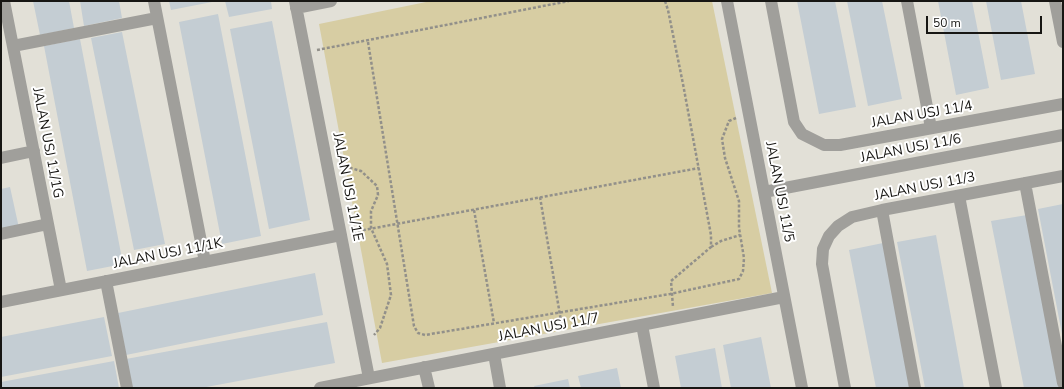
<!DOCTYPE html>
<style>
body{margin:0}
#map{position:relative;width:1064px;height:389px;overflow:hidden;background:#e2e0d7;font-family:"Nunito Sans",sans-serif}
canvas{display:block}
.frame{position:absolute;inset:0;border:2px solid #171613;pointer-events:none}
.scale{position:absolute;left:926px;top:16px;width:116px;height:18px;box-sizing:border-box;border:2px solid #171613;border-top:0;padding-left:5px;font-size:12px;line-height:14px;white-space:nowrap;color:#171613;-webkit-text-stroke:3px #fff;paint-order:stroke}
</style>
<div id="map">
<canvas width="1064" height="389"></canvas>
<div class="frame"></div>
<div class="scale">50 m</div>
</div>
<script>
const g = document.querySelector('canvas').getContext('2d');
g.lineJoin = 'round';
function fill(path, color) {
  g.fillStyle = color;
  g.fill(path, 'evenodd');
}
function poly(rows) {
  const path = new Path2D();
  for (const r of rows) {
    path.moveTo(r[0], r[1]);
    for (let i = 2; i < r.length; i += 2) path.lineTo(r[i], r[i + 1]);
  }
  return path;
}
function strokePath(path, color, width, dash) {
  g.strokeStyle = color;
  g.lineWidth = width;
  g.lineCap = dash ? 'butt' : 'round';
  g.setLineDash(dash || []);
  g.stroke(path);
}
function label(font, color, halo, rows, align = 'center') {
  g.font = font + ' "Nunito Sans",sans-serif';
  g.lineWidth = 4;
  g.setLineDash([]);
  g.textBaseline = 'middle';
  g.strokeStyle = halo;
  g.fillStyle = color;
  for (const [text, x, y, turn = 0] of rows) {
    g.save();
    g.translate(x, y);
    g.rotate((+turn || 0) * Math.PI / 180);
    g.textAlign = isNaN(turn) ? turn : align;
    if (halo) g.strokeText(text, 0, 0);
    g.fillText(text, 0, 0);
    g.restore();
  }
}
const green = poly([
 [431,1,712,1,772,293,382,363,319,24]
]);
const building = poly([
 [33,1,69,1,74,28,40,35],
 [80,1,119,1,122,18,84,26],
 [169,1,212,1,212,2,171,10],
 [225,1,271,1,272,9,229,17],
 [797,1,835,1,856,107,819,114],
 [847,1,882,1,902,99,868,106],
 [938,1,972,1,989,88,956,95],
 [986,1,1021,1,1035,74,1001,80],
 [218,14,261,236,222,244,179,22],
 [272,21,310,220,269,229,230,29],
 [122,32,165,244,134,250,91,38],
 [80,39,123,264,87,271,44,46],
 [10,187,19,228,1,232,1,189],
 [1063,204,1063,334,1062,334,1038,209],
 [1027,215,1061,388,1024,388,991,221],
 [936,235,956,344,964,388,925,388,915,335,897,242],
 [883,243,912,388,876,388,849,250],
 [315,273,323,315,126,355,118,313],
 [104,317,112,356,1,377,1,337],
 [327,322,335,363,201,388,132,388,126,359],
 [761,337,771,388,731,388,723,345],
 [715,348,722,388,681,388,675,356],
 [114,361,119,388,1,388,1,382],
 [617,368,621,388,581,388,578,376],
 [568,379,570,388,535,388,534,386]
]);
const path = poly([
 [665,1,668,10,683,84,711,235,711,247,671,281,673,307],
 [368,42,414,326,418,333,425,335,670,294,739,279,743,271,744,258,739,228,739,201,725,158,722,139,729,121,736,118],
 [317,50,569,1],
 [340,165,361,171,377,186,378,195,371,211,371,228,387,264,391,295,380,328,374,335],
 [540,197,562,327],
 [474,210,494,323],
 [353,232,699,168],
 [711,247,721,241,740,235]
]);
const minor = poly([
 [4,1,61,290],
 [154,1,205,262],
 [295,1,369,378],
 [727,1,802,388],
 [771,1,794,122,802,134,824,145,840,145,1063,104],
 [907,1,931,128],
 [1055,1,1063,42],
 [296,8,331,1],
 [13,46,157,18],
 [1,158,34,151],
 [1025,183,1063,383],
 [764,192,1063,135],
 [959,196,996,388],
 [882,210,915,388],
 [1,234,48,224],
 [106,281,127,388],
 [1,302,341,235],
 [642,325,654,388],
 [494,354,500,388],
 [424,367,429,388],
 [320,388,784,297],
 [845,388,822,264,823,249,829,236,838,226,852,217,882,210,1063,176]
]);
const streetNames = [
 ["JALAN USJ 11/4",922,115,-10],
 ["JALAN USJ 11/1G",47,143,79],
 ["JALAN USJ 11/6",911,149,-11],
 ["JALAN USJ 11/1E",347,187,79],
 ["JALAN USJ 11/3",925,187,-11],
 ["JALAN USJ 11/5",779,192,79],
 ["JALAN USJ 11/1K",168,254,-11],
 ["JALAN USJ 11/7",549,328,-11]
];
fill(green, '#d7cda3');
fill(building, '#c4cdd3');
strokePath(path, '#92908a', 2.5, [3, 2]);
strokePath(minor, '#a09f9b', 12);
label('14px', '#171613', '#fff', streetNames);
</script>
